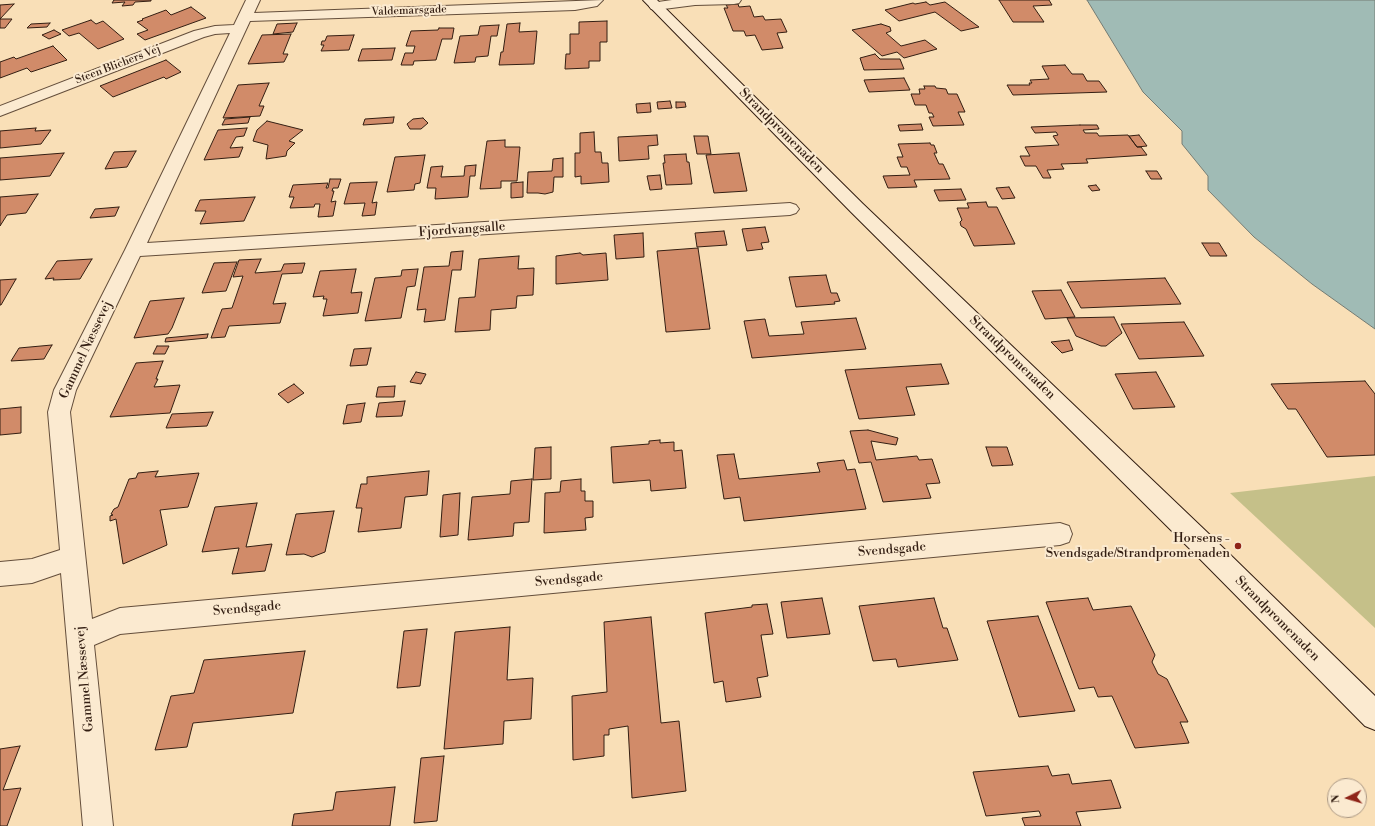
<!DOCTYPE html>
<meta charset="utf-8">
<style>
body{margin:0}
#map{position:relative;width:1375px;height:826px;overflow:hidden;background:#f9dfb7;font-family:"Libre Bodoni",serif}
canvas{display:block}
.north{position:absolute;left:1327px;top:778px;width:40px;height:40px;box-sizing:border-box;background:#fbead0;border:1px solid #ab9884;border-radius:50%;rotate:265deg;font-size:11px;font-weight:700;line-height:16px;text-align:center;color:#331e12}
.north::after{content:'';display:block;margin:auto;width:14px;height:18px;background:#8f2418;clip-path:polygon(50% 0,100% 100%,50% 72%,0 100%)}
</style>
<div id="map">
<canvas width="1375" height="826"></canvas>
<div class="north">N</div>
</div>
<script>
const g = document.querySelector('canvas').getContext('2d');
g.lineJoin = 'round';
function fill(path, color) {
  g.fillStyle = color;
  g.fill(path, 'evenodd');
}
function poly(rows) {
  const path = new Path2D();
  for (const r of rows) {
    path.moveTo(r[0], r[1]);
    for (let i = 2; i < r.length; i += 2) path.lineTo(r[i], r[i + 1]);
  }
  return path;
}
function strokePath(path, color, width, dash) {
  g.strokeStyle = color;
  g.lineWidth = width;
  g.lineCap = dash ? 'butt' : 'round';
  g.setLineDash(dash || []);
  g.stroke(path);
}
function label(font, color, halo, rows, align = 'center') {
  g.font = font + ' "Libre Bodoni",serif';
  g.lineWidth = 4;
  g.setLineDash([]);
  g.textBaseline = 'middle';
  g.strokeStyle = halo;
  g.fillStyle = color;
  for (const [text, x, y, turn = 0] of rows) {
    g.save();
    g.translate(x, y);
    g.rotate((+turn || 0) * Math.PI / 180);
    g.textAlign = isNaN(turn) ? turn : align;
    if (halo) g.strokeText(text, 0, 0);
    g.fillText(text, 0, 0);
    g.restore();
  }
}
const green = poly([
 [1375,476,1375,628,1230,493]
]);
const water = poly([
 [1087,0,1375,0,1375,329,1312,284,1254,237,1208,190,1208,176,1182,144,1182,131,1143,92,1087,0]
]);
const building = poly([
 [114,0,151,0,151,1,135,2,133,5,122,6,125,2,112,3,114,0],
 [999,0,1049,0,1052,5,1033,6,1044,22,1013,22,999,0],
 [926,2,930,5,945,2,979,27,961,31,935,12,899,21,885,10,913,3,915,4,926,2],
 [14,4,0,19,12,19,5,28,0,28,0,5,14,4],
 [738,4,739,7,750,6,754,17,763,16,765,20,781,19,787,32,777,33,783,48,762,50,755,35,746,36,744,31,733,31,724,8,728,8,726,5,738,4],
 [191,7,206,18,145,40,137,34,148,30,137,22,143,20,142,19,166,10,171,15,191,7],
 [91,20,96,24,103,21,124,39,98,49,79,33,69,36,62,30,91,20],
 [607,21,607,42,600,42,600,61,589,61,589,68,565,69,566,54,570,54,570,34,579,34,579,22,607,21],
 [50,23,47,27,27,28,31,24,50,23],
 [297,23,293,32,273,34,277,24,297,23],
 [520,23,519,32,537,31,534,64,499,65,501,52,503,52,507,24,520,23],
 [881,24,890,27,891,31,886,33,901,46,925,40,937,49,904,58,897,52,882,56,852,30,881,24],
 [499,25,497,36,491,36,488,56,476,57,475,62,454,63,460,36,478,35,480,26,499,25],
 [439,28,454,28,452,39,442,39,436,60,414,61,413,65,401,65,405,53,413,53,415,46,406,46,411,31,438,30,439,28],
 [54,30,61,34,49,39,42,35,54,30],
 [291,34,283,54,288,54,284,62,248,64,262,35,291,34],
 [354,35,349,50,321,51,324,45,321,45,322,41,325,41,327,36,354,35],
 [53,46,67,60,31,72,27,68,0,78,0,62,14,57,16,59,53,46],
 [395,48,392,60,358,61,362,49,395,48],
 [875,54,880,59,900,59,904,69,864,70,860,58,875,54],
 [166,60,181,72,166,79,164,77,113,97,100,86,166,60],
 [1065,65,1072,74,1083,74,1087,81,1099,81,1107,92,1013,95,1007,85,1030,85,1029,83,1032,83,1030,80,1049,79,1042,66,1065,65],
 [904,78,910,90,869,92,864,80,904,78],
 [269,83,259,106,264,106,260,116,223,118,238,85,269,83],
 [924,86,935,86,936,88,946,89,948,94,957,94,965,112,958,112,964,125,933,126,929,117,934,117,932,113,929,113,926,105,915,105,911,94,920,94,919,89,925,89,924,86],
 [670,101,672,108,658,109,657,102,670,101],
 [676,102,685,102,686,107,676,108,676,102],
 [650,103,651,112,637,113,636,104,650,103],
 [250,117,248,123,222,125,225,119,250,117],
 [394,117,393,123,363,125,365,119,394,117],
 [423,118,428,123,421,129,410,129,407,124,413,119,423,118],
 [267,121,303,130,289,141,295,143,287,151,286,156,266,159,268,145,253,141,257,130,267,121],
 [921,124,923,130,900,131,898,125,921,124],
 [1080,125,1097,125,1099,129,1083,130,1085,133,1097,133,1099,136,1128,135,1137,147,1141,147,1147,155,1086,159,1088,163,1061,164,1064,169,1047,170,1051,178,1043,178,1036,166,1025,166,1020,156,1030,156,1025,147,1059,145,1053,136,1058,135,1056,132,1035,133,1031,127,1080,125],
 [36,128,35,131,51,130,41,144,0,148,0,131,36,128],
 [247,128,244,136,236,137,230,148,243,147,239,157,204,160,218,130,247,128],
 [594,132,595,152,601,152,602,163,608,163,609,182,581,184,581,176,575,177,575,153,580,153,580,133,594,132],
 [657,135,658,145,648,146,649,159,619,161,618,137,657,135],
 [1139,135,1147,146,1137,147,1129,136,1139,135],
 [694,136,708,136,711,154,697,154,694,136],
 [505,140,505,147,520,147,517,181,501,181,501,188,480,189,487,141,505,140],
 [930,143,931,145,934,145,937,153,934,153,939,164,943,164,950,179,914,180,917,187,888,188,883,176,910,175,907,167,901,167,897,157,903,157,898,144,930,143],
 [136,151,127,167,105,169,114,152,136,151],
 [64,153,50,176,0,180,0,158,64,153],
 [739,153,747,191,714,193,706,155,739,153],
 [686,154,687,162,689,162,692,184,666,185,663,163,665,163,664,155,686,154],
 [425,155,420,183,415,184,414,190,387,192,395,157,425,155],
 [563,158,563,177,554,177,553,192,545,194,538,193,527,193,528,172,552,171,553,159,563,158],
 [476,165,475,176,470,176,468,197,435,199,436,188,427,188,431,167,443,166,441,177,464,176,465,166,476,165],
 [1146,171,1157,171,1162,179,1151,179,1146,171],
 [660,175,662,189,650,190,647,176,660,175],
 [330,179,341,179,338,188,333,188,332,191,334,191,331,202,336,201,333,216,318,217,320,204,315,204,314,207,290,208,294,197,289,197,293,185,328,183,326,188,328,188,330,179],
 [377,182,372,203,377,202,375,215,362,216,365,203,344,204,350,183,377,182],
 [523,182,523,197,511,198,511,183,523,182],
 [1096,185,1100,190,1092,191,1088,186,1096,185],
 [1009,187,1015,198,1002,199,996,188,1009,187],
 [961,189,966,200,939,201,934,190,961,189],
 [38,194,26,213,7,215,0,226,0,197,38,194],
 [255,197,244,221,200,224,206,211,195,211,200,200,255,197],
 [986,202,988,207,997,207,1015,244,974,246,966,229,961,226,960,222,962,220,957,208,969,208,967,203,986,202],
 [119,207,115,216,90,218,95,209,119,207],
 [765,227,769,242,761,243,763,249,747,251,742,229,765,227],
 [724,231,727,245,697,247,695,233,724,231],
 [643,233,644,257,616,259,614,235,643,233],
 [1202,243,1219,243,1227,256,1210,256,1202,243],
 [698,248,710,329,666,332,657,251,698,248],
 [463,251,461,270,452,270,445,320,424,322,426,309,417,310,424,267,449,266,451,252,463,251],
 [580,253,583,255,606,253,608,280,556,284,556,256,580,253],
 [519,256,518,269,534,268,533,295,517,296,516,308,491,310,490,330,455,332,459,298,475,297,479,259,519,256],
 [92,259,80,279,53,280,54,278,45,279,57,261,92,259],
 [261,259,255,273,281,271,284,264,305,263,302,273,282,274,273,304,286,303,280,323,229,326,225,337,211,338,222,309,232,308,243,276,233,277,239,260,261,259],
 [237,262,226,291,202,293,214,263,237,262],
 [356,269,351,293,362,292,358,313,323,316,327,299,323,299,324,296,313,297,320,271,356,269],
 [418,269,415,286,407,287,401,318,365,321,375,278,401,276,402,270,418,269],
 [826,275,831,293,837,293,840,301,834,302,835,304,796,307,789,277,826,275],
 [1165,278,1181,304,1081,308,1067,282,1165,278],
 [16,279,1,305,0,305,0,280,16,279],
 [1061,290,1075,317,1045,319,1032,291,1061,290],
 [184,298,172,328,168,334,134,338,150,301,184,298],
 [1114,317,1122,333,1106,346,1101,346,1076,336,1067,318,1114,317],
 [856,318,866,349,752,358,744,321,765,319,769,336,804,334,801,322,856,318],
 [1184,322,1204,356,1139,359,1121,324,1184,322],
 [208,334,207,338,165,342,166,338,208,334],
 [1069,340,1073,350,1062,353,1051,342,1069,340],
 [52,345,44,359,11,361,19,348,52,345],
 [157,346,169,346,165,354,153,354,157,346],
 [371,348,367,365,350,366,354,349,371,348],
 [163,361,156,379,158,379,154,387,180,385,170,413,110,417,136,363,163,361],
 [941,364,949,384,906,387,915,415,859,419,845,370,941,364],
 [416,372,426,374,421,384,410,382,416,372],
 [1156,372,1175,407,1133,409,1115,374,1156,372],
 [1365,381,1375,394,1375,455,1327,457,1296,409,1288,409,1271,384,1365,381],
 [294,384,304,393,288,403,278,394,294,384],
 [395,386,394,397,376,397,378,387,395,386],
 [405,401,402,416,376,417,379,403,405,401],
 [365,403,361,422,343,424,347,405,365,403],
 [21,407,21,433,0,435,0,409,21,407],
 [213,412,207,426,166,428,172,414,213,412],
 [868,430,898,438,896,445,871,441,876,460,917,456,919,460,932,459,940,483,926,484,931,498,883,502,871,462,859,463,850,431,868,430],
 [660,440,660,443,674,442,674,451,682,450,686,488,651,491,650,480,613,483,611,447,649,444,649,441,660,440],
 [551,447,551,479,533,480,535,448,551,447],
 [986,447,1007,447,1013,465,992,466,986,447],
 [734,454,739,479,820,472,817,463,844,460,847,470,855,469,866,509,744,521,740,497,724,499,717,455,734,454],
 [158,471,155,477,199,473,188,507,160,510,167,545,123,564,116,519,110,521,110,516,113,515,111,514,114,509,118,507,129,479,136,478,138,473,158,471],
 [429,471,427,495,405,497,401,528,358,532,362,508,356,508,361,484,367,484,367,477,429,471],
 [532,479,529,522,514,523,513,536,468,540,472,497,510,494,511,481,532,479],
 [581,479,581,491,585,491,585,501,593,501,593,517,585,518,586,530,544,533,545,493,560,492,561,481,581,479],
 [460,493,458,535,440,537,443,495,460,493],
 [257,503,246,547,272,544,265,571,232,574,239,548,202,552,215,507,257,503],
 [334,511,325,552,312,557,304,554,286,555,296,514,334,511],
 [822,598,830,634,787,638,781,602,822,598],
 [934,598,943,628,947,628,958,660,898,667,896,659,873,661,859,606,934,598],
 [1088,598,1093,610,1131,606,1155,655,1152,662,1158,674,1167,679,1188,722,1180,722,1189,743,1135,748,1112,696,1098,697,1094,687,1079,689,1046,602,1088,598],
 [767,604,773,634,761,635,768,676,757,678,761,697,726,702,723,681,714,683,705,613,752,607,752,605,767,604],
 [1038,616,1075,711,1019,717,987,621,1038,616],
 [651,617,661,723,679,721,686,791,632,798,628,726,609,729,609,735,604,735,604,756,573,760,572,696,607,692,604,622,651,617],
 [510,627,507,680,533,678,531,719,504,721,503,744,444,749,455,632,510,627],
 [427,629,420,686,397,688,404,631,427,629],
 [305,651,293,713,193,723,187,747,155,750,171,696,194,693,204,660,305,651],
 [20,746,3,790,21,788,7,826,0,826,0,749,20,746],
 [444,756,437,821,414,823,421,758,444,756],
 [1048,766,1052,776,1069,774,1072,784,1111,780,1121,808,1076,812,1081,826,1025,826,1022,818,1041,816,1039,811,986,816,973,772,1048,766],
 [395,787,390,826,292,826,294,814,333,810,336,792,395,787]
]);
const street = poly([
 [246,0,260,0,254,13,603,0,597,6,575,10,250,21,147,243,790,203,796,205,799,209,796,213,790,215,140,256,76,390,70,412,92,619,120,608,1060,523,1069,526,1072,534,1069,542,1060,545,120,634,94,645,113,826,83,826,61,573,32,583,0,586,0,562,32,559,60,550,48,412,54,390,125,250,230,33,215,34,204,37,0,116,0,106,194,31,215,26,234,25,246,0],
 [672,0,741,0,739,3,734,4,695,5,656,10,651,9,649,6,651,3,672,0]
]);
const secondary = poly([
 [643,0,657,0,863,204,1210,535,1375,696,1375,730,1365,726,1192,551,851,212,643,0]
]);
const markers = [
 [1238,546,4,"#8f2418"]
];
const farStreetnames = [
 ["Valdemarsgade",409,11,-2],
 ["Steen Blichers Vej",118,65,-21]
];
const streetNames = [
 ["Strandpromenaden",781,131,45],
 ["Fjordvangsalle",462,230,-4],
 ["Gammel Næssevej",86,350,-65],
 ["Strandpromenaden",1012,358,44],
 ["Svendsgade",892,550,-5],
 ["Svendsgade",569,580,-5],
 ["Svendsgade",247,609,-5],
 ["Strandpromenaden",1277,619,45],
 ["Gammel Næssevej",85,679,-95]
];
const poiNames = [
 ["Horsens -",1230,539],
 ["Svendsgade/Strandpromenaden",1230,554]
];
fill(green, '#c5c089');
fill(water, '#a0bbb5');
strokePath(water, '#747c74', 1);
fill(building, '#d18b69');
strokePath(building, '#331e12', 1);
strokePath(street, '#644e3b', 2);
strokePath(secondary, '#331e12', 2);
fill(street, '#fbead0');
fill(secondary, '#fbead0');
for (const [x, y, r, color] of markers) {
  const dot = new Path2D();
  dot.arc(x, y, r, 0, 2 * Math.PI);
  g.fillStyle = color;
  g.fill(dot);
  strokePath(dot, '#fbead0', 1.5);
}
label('11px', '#331e12', '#fbead0', farStreetnames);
label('13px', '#331e12', '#fbead0', streetNames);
label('13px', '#331e12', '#fbead0', poiNames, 'right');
</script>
